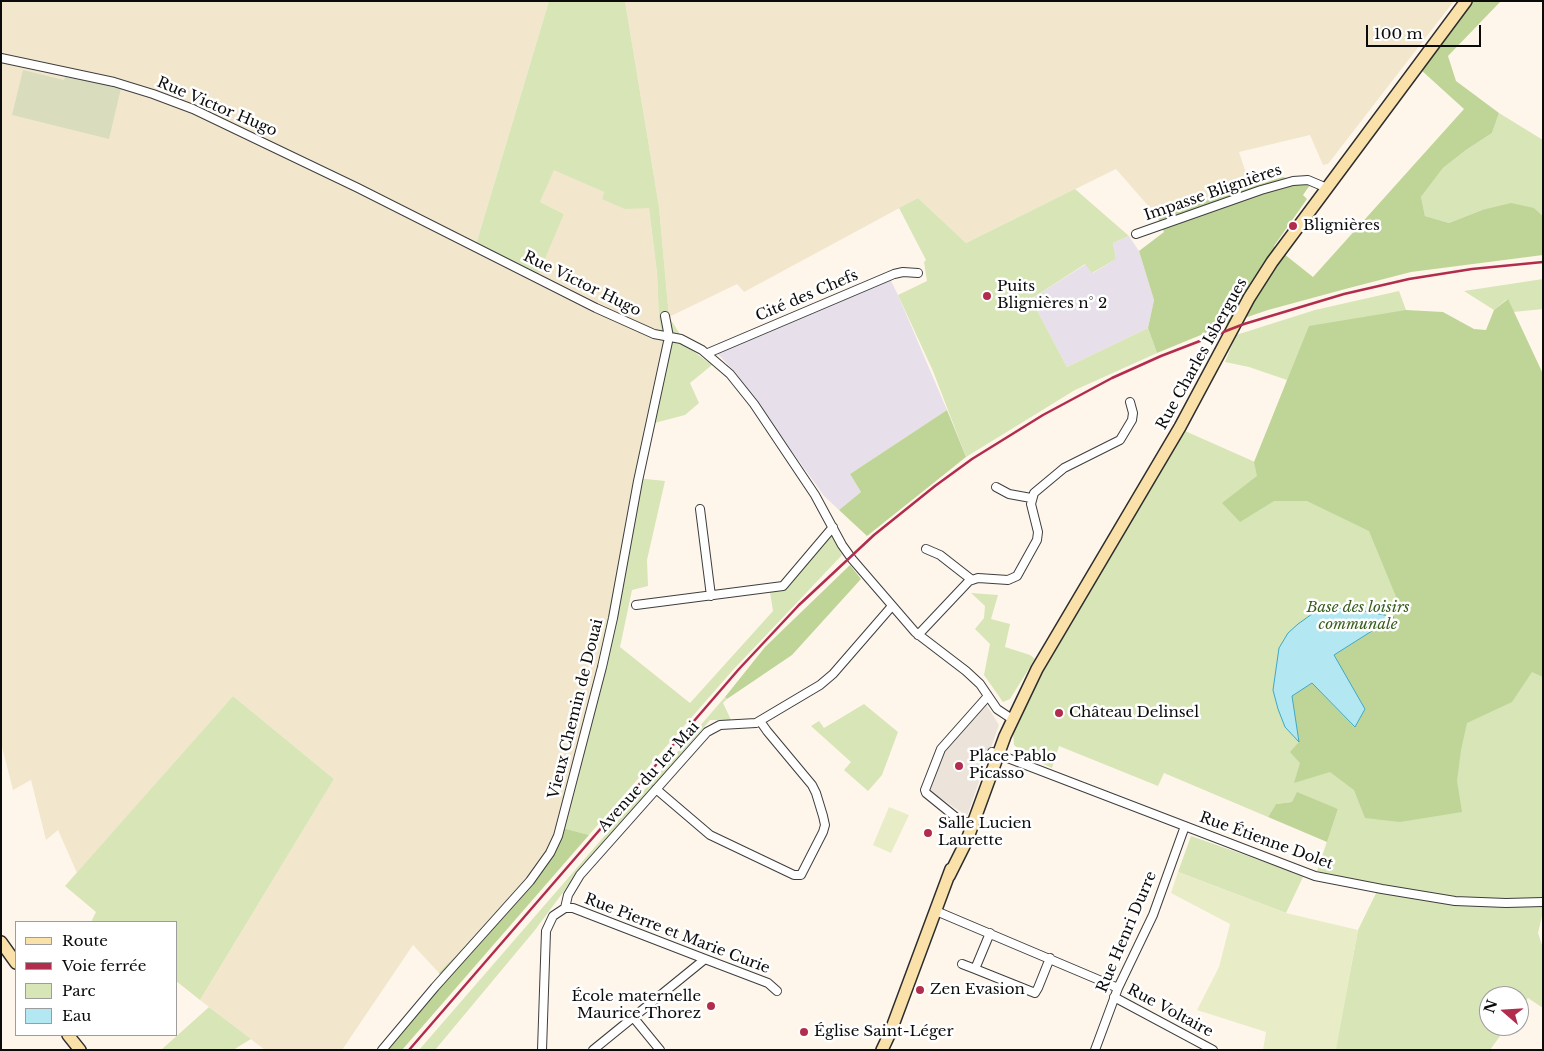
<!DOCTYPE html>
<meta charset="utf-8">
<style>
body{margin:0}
#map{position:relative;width:1544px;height:1051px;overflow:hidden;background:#fef6eb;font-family:"Libre Baskerville",serif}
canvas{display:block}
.frame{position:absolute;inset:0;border:2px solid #0b0b0b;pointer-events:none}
.legend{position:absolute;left:15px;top:921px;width:162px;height:115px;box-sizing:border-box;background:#fff;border:1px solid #9d9d9d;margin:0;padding:6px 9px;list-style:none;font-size:15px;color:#0b0b0b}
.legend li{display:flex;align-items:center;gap:10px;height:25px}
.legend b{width:25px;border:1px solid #9d9d9d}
.north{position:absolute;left:1479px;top:986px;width:50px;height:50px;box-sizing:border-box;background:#fff;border:1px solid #9d9d9d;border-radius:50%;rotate:289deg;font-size:14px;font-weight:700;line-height:20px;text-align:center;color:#0b0b0b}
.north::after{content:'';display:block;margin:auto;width:18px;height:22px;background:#b22d4d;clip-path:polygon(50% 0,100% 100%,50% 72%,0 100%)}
.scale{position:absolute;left:1366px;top:25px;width:115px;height:22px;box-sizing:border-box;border:2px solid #0b0b0b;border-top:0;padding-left:6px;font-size:15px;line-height:18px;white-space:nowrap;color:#0b0b0b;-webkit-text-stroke:4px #fff;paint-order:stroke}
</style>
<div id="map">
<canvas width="1544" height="1051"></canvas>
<div class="frame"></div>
<ul class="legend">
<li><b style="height:6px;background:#fae1aa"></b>Route</li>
<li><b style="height:6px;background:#b22d4d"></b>Voie ferrée</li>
<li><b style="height:14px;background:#d8e5b7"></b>Parc</li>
<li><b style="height:14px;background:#b3e7f2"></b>Eau</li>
</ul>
<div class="north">N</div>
<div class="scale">100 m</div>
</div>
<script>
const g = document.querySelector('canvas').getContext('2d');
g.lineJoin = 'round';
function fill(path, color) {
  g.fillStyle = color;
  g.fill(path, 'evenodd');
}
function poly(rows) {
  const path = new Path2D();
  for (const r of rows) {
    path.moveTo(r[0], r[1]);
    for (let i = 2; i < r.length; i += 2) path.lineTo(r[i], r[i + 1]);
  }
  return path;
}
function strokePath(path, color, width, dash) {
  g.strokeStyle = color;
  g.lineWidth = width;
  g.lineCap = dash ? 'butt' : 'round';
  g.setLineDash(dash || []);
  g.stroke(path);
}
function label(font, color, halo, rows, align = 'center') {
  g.font = font + ' "Libre Baskerville",serif';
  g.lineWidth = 5;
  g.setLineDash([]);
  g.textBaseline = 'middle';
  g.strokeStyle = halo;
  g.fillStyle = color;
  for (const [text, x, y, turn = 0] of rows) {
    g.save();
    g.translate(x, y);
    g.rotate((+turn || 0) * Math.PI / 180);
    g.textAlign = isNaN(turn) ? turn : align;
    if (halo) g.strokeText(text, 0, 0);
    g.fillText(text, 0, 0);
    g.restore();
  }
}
const industrial = poly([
 [1129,236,1139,251,1154,300,1148,328,1067,367,1031,299,1086,264,1093,273,1116,259,1113,243],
 [889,277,898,295,947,410,850,474,861,492,839,510,824,496,735,372,717,353]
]);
const farmland = poly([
 [1,1,549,1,474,251,534,282,564,214,540,202,554,169,604,192,602,199,649,208,657,273,659,320,664,348,592,693,559,827,546,857,514,896,439,973,413,945,342,1050,265,1050,200,1000,334,779,233,696,77,873,58,830,46,840,31,780,13,790,1,743],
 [625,1,1454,1,1328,164,1323,165,1310,135,1239,152,1251,188,1157,216,1116,169,966,243,918,198,744,292,737,284,669,317,659,207]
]);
const green = poly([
 [549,1,625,1,659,207,669,317,689,348,712,365,690,383,699,403,685,415,647,425,664,348,659,320,657,273,649,208,625,209,602,199,604,192,554,170,540,202,564,214,535,282,474,251],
 [1499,113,1543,140,1543,216,1534,208,1482,210,1449,223,1425,216,1421,197,1443,168,1466,150,1492,133],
 [1075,189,1129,236,1113,243,1116,259,1092,273,1085,264,1031,299,1067,367,1148,328,1157,353,1075,390,966,457,933,371,898,295,927,281,924,262,926,260,899,208,918,198,966,243],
 [1543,279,1543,309,1513,312,1507,299,1494,310,1464,291],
 [1399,291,1406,310,1543,460,1543,912,1538,933,1543,948,1543,1008,1528,998,1519,1010,1519,996,1489,996,1489,1026,1507,1026,1490,1050,1335,1050,1358,930,1379,887,1317,871,1338,809,1292,802,1276,804,1268,817,1164,773,1158,786,1059,746,1052,768,1029,757,1014,745,1013,732,1044,670,1185,431,1255,462,1287,380,1249,367,1225,362,1236,335,1315,310],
 [636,478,665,481,647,560,648,586,632,590,620,647,690,703,773,611,770,592,783,591,824,541,832,535,842,555,732,671,589,835,559,827,592,693],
 [971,593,998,595,991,619,1010,624,1005,647,1030,655,1035,659,1010,699,1003,702,984,675,990,644,975,629,984,618,985,606],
 [233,696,334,779,200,1000,176,981,176,922,91,922,96,912,65,886],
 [725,697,727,699,723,703,731,720,710,720,567,887,535,930,435,1050,419,1050],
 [864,704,898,732,882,775,868,791,844,770,851,762,811,726,819,721,824,728],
 [1191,836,1279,867,1303,877,1286,913,1178,872],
 [209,1007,251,1039,233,1050,161,1050]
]);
const forest = poly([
 [1472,1,1501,1,1448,56,1456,81,1499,113,1492,133,1466,150,1443,168,1421,197,1425,216,1449,223,1482,210,1511,203,1534,208,1543,216,1543,255,1411,272,1349,288,1268,310,1230,323,1157,353,1148,328,1154,300,1139,251,1164,232,1157,216,1283,177,1310,185,1303,195,1307,199,1274,246,1313,277,1464,109,1421,70],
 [1508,299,1543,374,1543,677,1532,672,1512,702,1467,723,1461,750,1457,781,1462,812,1400,822,1365,818,1354,790,1330,772,1294,783,1300,763,1290,752,1299,742,1292,696,1312,683,1354,727,1365,709,1334,655,1394,617,1397,599,1369,531,1307,501,1274,501,1240,522,1222,503,1257,476,1254,462,1309,326,1406,310,1443,312,1474,329,1486,330,1494,310],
 [947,410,966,457,867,536,839,510,861,492,850,474],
 [850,565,861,579,792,655,727,699,725,697,765,647],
 [1297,792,1338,809,1327,842,1268,817,1276,804,1292,802],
 [559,827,589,835,402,1050,385,1050,443,980,439,973,514,896,546,857]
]);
const cemetery = poly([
 [23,70,64,80,66,75,121,88,109,139,12,115]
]);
const pitch = poly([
 [889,807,909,815,891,853,873,845],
 [1178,872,1286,913,1358,930,1336,1050,1263,1050,1266,1032,1197,1010,1219,967,1230,924,1171,893]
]);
const plaza = poly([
 [984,701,999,725,967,816,925,788,939,754]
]);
const water = poly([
 [1328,608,1355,609,1394,617,1334,655,1365,709,1355,727,1312,683,1292,696,1299,742,1285,727,1278,709,1273,690,1279,648,1288,633,1298,624,1312,614,1328,608]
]);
const street = poly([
 [1,58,114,82,153,94,193,109,358,188,596,308,654,334,681,339,702,350,730,374,754,404,815,495,842,545,852,559,915,632,966,671,980,684,997,709,1012,719],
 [1136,234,1261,190,1293,181,1308,180,1327,188],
 [708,353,894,274,903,272,918,273],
 [996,487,1009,494,1031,498],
 [700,509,711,596],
 [926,549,940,555,972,580],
 [636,605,783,586,833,527],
 [918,635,969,581,978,578,1008,580,1017,576,1037,540,1038,532,1031,504,1034,493,1064,468,1120,440,1132,420,1133,413,1130,402],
 [992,752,1315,876,1382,889,1455,901,1506,903,1543,902],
 [656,789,710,835,794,875,801,875,823,832,825,825,823,816,816,793,812,785,767,731,760,721],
 [973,825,958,819,926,793,925,790,941,749,988,696],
 [565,908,568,895,580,875,707,732,720,725,756,723,820,685,833,674,892,606],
 [936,911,1118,988],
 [990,933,975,969,1035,993,1038,988,1050,958],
 [962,964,975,969],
 [1114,997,1213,1050],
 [633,1017,660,1050],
 [382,1050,435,987,530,881,550,853,558,836,602,667,613,618,638,481,669,337,665,316],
 [542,1050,546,931,553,916,565,908,573,908,705,959,768,983,777,991],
 [593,1050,705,959],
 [1095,1050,1118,988,1153,915,1185,826]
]);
const secondary = poly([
 [949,876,967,840,1005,736,1037,669,1180,427,1249,298,1272,262,1466,1],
 [1,942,16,963],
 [68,1035,80,1050],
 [882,1050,890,1033,951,869]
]);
const rail = poly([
 [409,1050,739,669,799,605,874,535,935,486,972,459,1043,415,1112,378,1161,356,1244,324,1344,294,1409,279,1472,269,1543,262]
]);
const markers = [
 [1293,226,5,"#b22d4d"],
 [987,296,5,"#b22d4d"],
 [1059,713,5,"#b22d4d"],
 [959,766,5,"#b22d4d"],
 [928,833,5,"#b22d4d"],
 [920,990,5,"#b22d4d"],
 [711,1006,5,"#b22d4d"],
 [804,1032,5,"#b22d4d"]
];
const streetNames = [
 ["Rue Victor Hugo",217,107,23],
 ["Impasse Blignières",1213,193,-19],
 ["Rue Victor Hugo",582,284,26],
 ["Cité des Chefs",807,296,-23],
 ["Rue Charles Isbergues",1202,354,-61],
 ["Vieux Chemin de Douai",576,709,-76],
 ["Avenue du 1er Mai",649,777,-48],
 ["Rue Étienne Dolet",1266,841,20],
 ["Rue Henri Durre",1127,932,-67],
 ["Rue Pierre et Marie Curie",677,934,21],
 ["Rue Voltaire",1170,1011,28]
];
const poiNames = [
 ["Blignières",1303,226],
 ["Puits",997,287],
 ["Blignières n° 2",997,304],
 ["Château Delinsel",1069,713],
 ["Place Pablo",969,757],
 ["Picasso",969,774],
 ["Salle Lucien",938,824],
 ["Laurette",938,841],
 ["Zen Evasion",930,990],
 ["École maternelle",701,997,"right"],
 ["Maurice Thorez",701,1014,"right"],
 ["Église Saint-Léger",814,1032]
];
const parkNames = [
 ["Base des loisirs",1358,608],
 ["communale",1358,625]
];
fill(industrial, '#e7e0ea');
fill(farmland, '#f2e7cd');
fill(green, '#d8e5b7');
fill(forest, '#bfd598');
fill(cemetery, '#d9ddbe');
fill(pitch, '#e8edc8');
fill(plaza, '#ece4db');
fill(water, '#b3e7f2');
strokePath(water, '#3fa9c4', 1);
strokePath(street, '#3e3e3e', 10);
strokePath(secondary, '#2d2d2d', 14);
strokePath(street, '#fff', 8);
strokePath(secondary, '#fae1aa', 11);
strokePath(rail, '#b22d4d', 2.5);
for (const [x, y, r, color] of markers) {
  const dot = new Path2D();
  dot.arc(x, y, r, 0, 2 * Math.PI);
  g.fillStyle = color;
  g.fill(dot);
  strokePath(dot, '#fff', 2);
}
label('15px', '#0b0b0b', '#fff', streetNames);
label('15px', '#0b0b0b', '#fff', poiNames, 'left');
label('italic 15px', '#395e20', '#fff', parkNames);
</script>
